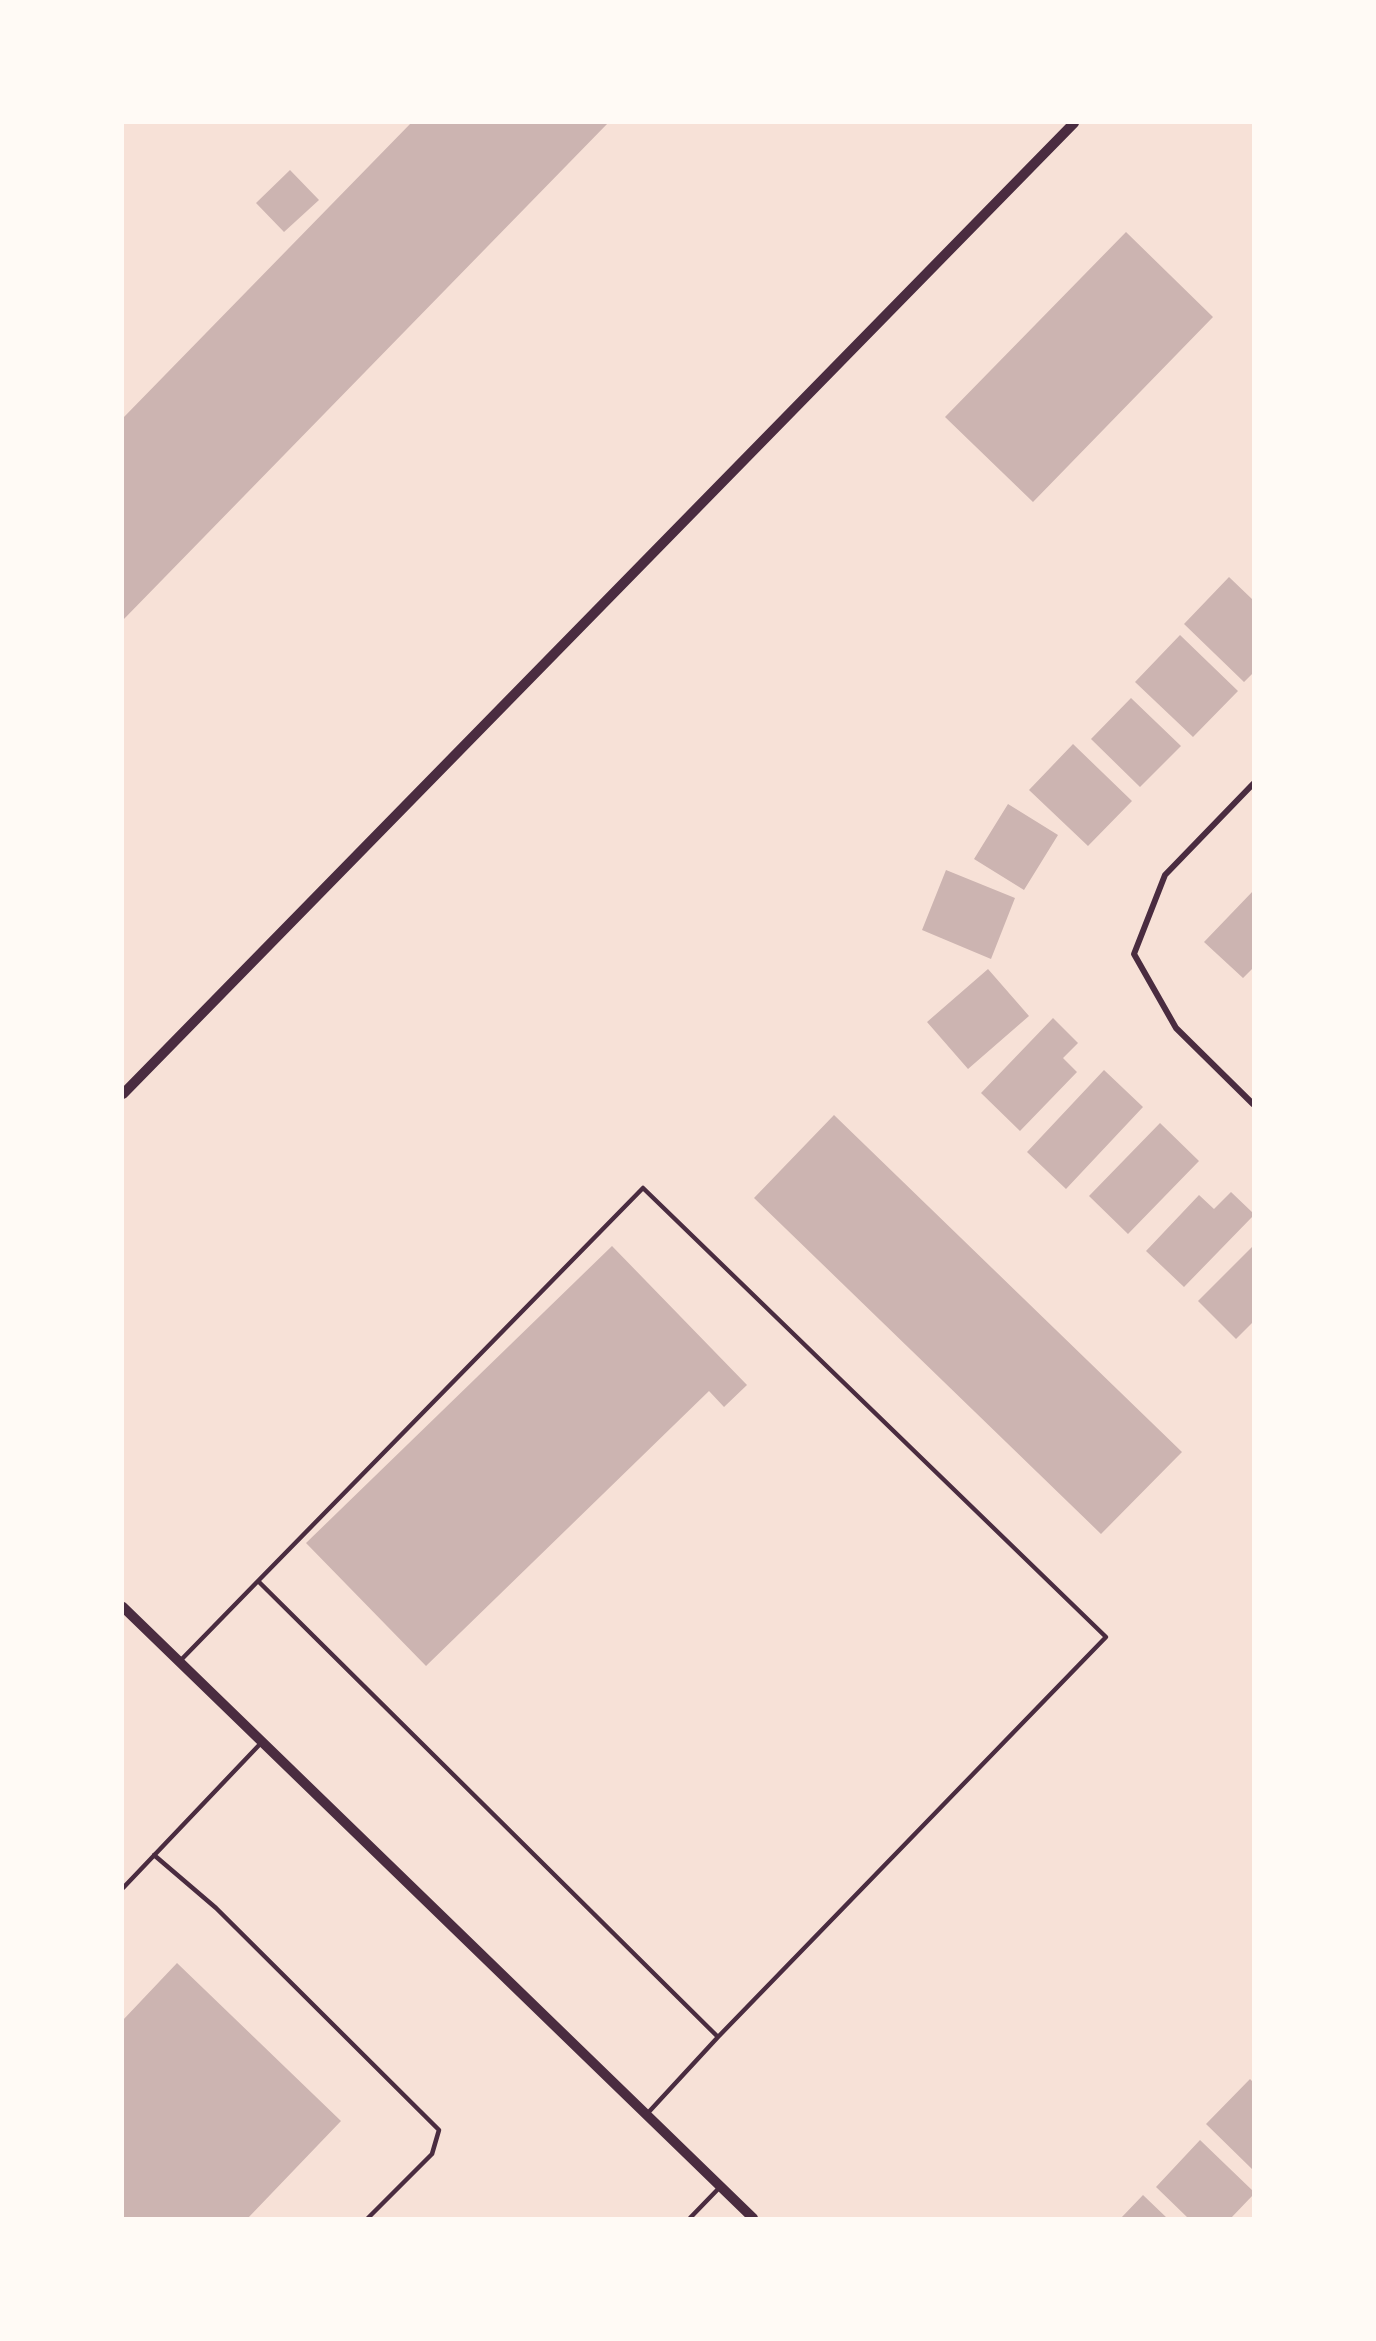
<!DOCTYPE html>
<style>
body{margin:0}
#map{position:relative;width:1376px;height:2341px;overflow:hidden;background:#f7e1d7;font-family:"Asap Condensed",sans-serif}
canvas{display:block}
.frame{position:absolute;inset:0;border:124px solid #fffaf5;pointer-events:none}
</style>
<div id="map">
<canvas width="1376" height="2341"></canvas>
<div class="frame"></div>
</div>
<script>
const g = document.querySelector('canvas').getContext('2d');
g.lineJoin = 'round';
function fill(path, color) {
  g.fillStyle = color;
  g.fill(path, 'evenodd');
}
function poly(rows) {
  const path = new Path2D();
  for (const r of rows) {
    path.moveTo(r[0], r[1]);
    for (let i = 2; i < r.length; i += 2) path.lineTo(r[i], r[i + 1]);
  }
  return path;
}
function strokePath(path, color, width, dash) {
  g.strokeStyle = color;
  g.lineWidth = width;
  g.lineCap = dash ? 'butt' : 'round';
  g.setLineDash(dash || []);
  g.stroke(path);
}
const building = poly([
 [411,123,608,123,123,620,123,418],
 [290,170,319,200,284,232,256,203],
 [1126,232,1213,317,1033,502,945,417],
 [1229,577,1253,600,1253,673,1244,682,1184,624],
 [1180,635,1238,691,1193,737,1135,682],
 [1131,698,1181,746,1140,787,1091,739],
 [1073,744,1132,801,1088,846,1029,790],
 [1008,804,1058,835,1024,890,974,859],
 [946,870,1015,898,991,959,922,930],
 [1253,891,1253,968,1243,978,1204,942],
 [988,969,1029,1016,968,1069,927,1022],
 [1053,1018,1078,1043,1063,1058,1077,1072,1020,1131,981,1093],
 [1104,1070,1143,1107,1066,1189,1027,1152],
 [834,1115,1182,1452,1101,1534,754,1198],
 [1160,1123,1199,1161,1128,1234,1089,1196],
 [1231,1192,1253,1213,1253,1216,1184,1287,1146,1251,1199,1195,1214,1209],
 [612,1246,747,1385,724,1407,709,1391,426,1666,306,1543],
 [1253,1246,1253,1322,1236,1339,1198,1301],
 [177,1963,341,2121,248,2218,123,2218,123,2020],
 [1250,2079,1253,2082,1253,2170,1206,2124],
 [1200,2140,1253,2191,1253,2195,1231,2218,1188,2218,1156,2187],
 [1143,2195,1167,2218,1121,2218]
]);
const service = poly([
 [258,1581,643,1188,1106,1637,718,2037],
 [179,1662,258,1581,718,2037,646,2115],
 [154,1855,216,1908,439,2130,432,2154,368,2218],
 [123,1888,262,1742],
 [690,2218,721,2186]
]);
const minor = poly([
 [1253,784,1165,875,1134,954,1176,1028,1253,1104]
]);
const tertiary = poly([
 [123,1094,1074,123],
 [123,1607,753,2218]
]);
fill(building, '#ccb4b1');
strokePath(service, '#4a2c40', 4.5);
strokePath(minor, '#4a2c40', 6);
strokePath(tertiary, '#4a2c40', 10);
</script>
